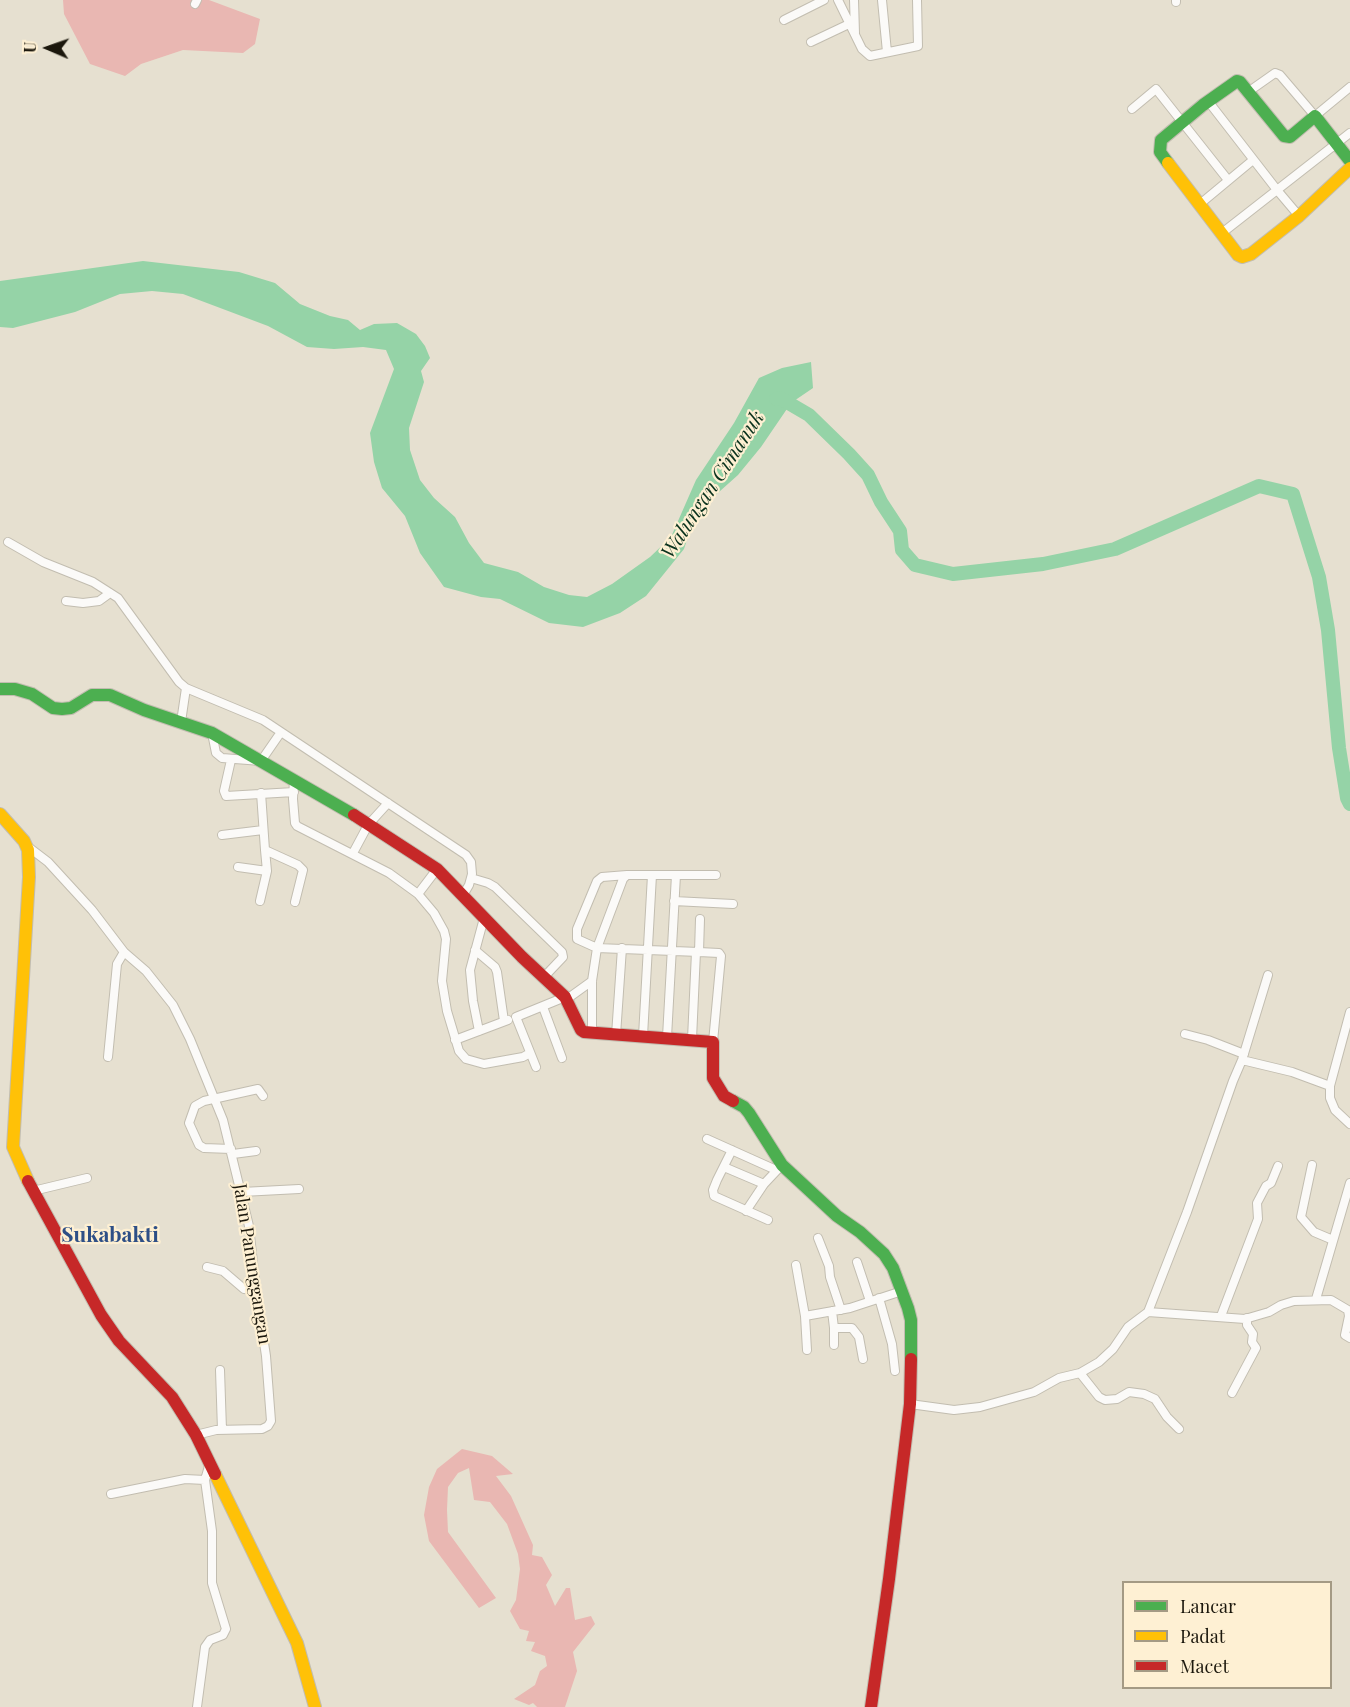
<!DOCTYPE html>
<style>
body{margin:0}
#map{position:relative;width:1350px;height:1707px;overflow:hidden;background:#e6e0d0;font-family:"Playfair Display",serif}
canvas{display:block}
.legend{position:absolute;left:1122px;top:1581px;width:210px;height:108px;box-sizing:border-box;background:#fef0d3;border:2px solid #a49a84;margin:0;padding:8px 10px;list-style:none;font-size:18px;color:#1c180d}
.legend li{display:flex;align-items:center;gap:12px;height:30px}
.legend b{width:30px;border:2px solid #a49a84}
.north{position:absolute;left:18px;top:18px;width:60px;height:60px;-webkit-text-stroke:4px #fef0d3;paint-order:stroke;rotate:272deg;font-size:16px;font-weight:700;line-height:24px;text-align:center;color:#1c180d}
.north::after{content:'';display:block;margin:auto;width:21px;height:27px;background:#1c180d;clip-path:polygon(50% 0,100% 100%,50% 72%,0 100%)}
</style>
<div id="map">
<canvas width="1350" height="1707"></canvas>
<ul class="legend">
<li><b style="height:8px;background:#4caf50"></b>Lancar</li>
<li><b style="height:8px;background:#ffc107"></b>Padat</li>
<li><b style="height:8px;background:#c62828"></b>Macet</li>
</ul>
<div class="north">U</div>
</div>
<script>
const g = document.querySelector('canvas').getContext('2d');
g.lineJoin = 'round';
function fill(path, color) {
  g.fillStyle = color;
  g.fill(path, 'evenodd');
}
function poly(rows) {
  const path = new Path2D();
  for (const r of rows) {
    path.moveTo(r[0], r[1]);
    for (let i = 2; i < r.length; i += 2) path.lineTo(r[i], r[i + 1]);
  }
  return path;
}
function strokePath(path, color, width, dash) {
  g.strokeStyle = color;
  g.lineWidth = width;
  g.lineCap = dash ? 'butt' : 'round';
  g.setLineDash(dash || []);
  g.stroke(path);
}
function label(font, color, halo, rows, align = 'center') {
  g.font = font + ' "Playfair Display",serif';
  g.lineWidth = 4.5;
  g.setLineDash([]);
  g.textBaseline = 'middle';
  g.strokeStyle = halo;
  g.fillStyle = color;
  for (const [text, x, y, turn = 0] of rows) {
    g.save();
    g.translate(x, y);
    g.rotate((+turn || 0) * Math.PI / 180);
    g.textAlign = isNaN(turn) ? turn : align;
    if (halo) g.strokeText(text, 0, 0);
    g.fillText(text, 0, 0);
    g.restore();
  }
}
const green = poly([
 [63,0,209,0,260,19,255,44,243,53,183,50,141,64,125,76,90,64,64,14],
 [462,1449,492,1456,513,1474,496,1476,511,1496,533,1545,532,1555,542,1557,552,1575,546,1585,555,1606,566,1588,570,1588,575,1620,591,1616,595,1624,573,1652,577,1671,565,1707,537,1707,533,1703,529,1705,514,1699,535,1685,540,1671,547,1666,545,1656,531,1651,535,1642,526,1641,529,1631,520,1629,510,1611,516,1600,520,1569,518,1554,507,1524,490,1502,474,1500,469,1468,458,1473,448,1487,447,1510,448,1532,496,1598,479,1608,429,1541,424,1515,429,1487,437,1469]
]);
const water = poly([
 [143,261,239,272,275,283,300,304,330,316,348,320,360,330,374,324,397,323,416,334,425,346,430,358,421,371,424,382,409,428,410,450,420,480,434,498,455,517,469,543,484,563,518,572,544,587,569,595,587,597,612,584,650,557,671,537,696,480,734,423,759,378,782,368,811,362,813,388,791,403,761,447,738,475,710,500,693,521,684,549,646,596,620,613,583,627,549,623,500,599,481,597,444,587,420,553,405,516,382,488,374,462,370,433,394,369,386,350,363,347,334,349,307,347,268,326,183,294,152,291,120,294,75,312,13,328,0,327,0,281]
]);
const river = poly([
 [776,399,780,398,809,415,849,454,868,475,881,502,900,531,902,550,915,565,953,574,1043,564,1115,549,1259,486,1293,494,1319,577,1328,630,1339,748,1347,798,1350,804]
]);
const street = poly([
 [838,0,862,49,870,56,918,46,917,0],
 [854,0,855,33],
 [882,0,887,52],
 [1176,2,1176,0],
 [195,4,197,0],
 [784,20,824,0],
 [811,42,849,24],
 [1248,92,1275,73,1280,75,1315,116,1350,87],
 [1208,101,1277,190,1299,216],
 [1132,109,1156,89,1228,180],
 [1200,204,1253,160],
 [1222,233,1350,133],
 [8,542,43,562,93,582,118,598,179,682,186,688,263,720,466,855,471,862,472,874,469,885,462,897],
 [66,601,83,603,99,601,110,593],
 [181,722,186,688],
 [212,733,216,753,222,758,261,761,281,732],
 [231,760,224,791,226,796,294,792],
 [294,779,293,799,295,823,297,826,389,873,418,894,434,913,444,931,446,939,442,981,447,1011,459,1051,466,1059,484,1064,523,1057,530,1053],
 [261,793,265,850,298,865,303,870,295,902],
 [222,835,263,830],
 [27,846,48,862,92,910,124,952,146,971,173,1005,190,1039,223,1120,249,1226,256,1290,266,1356,271,1421,268,1426,262,1429,216,1430,196,1435],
 [353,853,368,825,388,803],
 [238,867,267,871],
 [627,875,602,877,597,881,577,929,577,939,597,948,623,879,627,875,716,875],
 [471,878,488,883,495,887,562,952,563,957,544,977],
 [418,894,437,869],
 [260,901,267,871,265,850],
 [674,901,733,904],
 [475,950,495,967,497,972,504,1021],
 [699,952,700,919],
 [567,999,592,981],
 [543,1007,562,1058],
 [479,1031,473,1001,470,970,484,918],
 [592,1034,592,981,597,948,699,952,719,953,721,956,713,1042],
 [1185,1034,1208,1040,1244,1054],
 [616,1035,622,948],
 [643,1036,652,875],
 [667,1037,676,875],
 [692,1039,696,952],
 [455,1040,508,1020],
 [108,1057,117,964,124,952],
 [1242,1060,1292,1072,1330,1086,1330,1098,1335,1110,1350,1124],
 [536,1067,516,1017,565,997],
 [1330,1086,1350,1012],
 [707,1139,776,1170],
 [231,1149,204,1148,199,1145,189,1123,195,1106,204,1101,258,1089,263,1096],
 [732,1150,717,1180,713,1190,714,1196,768,1220],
 [233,1154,256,1151],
 [1312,1165,1301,1217,1314,1232,1333,1240],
 [724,1167,764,1184],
 [33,1191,87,1178],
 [242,1192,299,1189],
 [746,1211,764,1184,780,1167],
 [818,1238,829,1266,830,1277,841,1310],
 [857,1262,870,1301],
 [796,1265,805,1316,807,1350],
 [207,1267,223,1271,244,1289,256,1290],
 [879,1298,892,1344,895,1371],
 [1316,1299,1350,1183],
 [832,1311,834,1328,852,1328,859,1337,863,1359],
 [1148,1312,1187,1212,1233,1081,1242,1060,1268,975],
 [805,1316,850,1308,902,1291],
 [1221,1316,1258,1219,1257,1203,1266,1186,1271,1183,1278,1166],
 [834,1345,834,1328],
 [220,1370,222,1430],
 [1080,1373,1099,1397,1105,1400,1117,1399,1129,1392,1144,1394,1155,1399,1167,1417,1179,1429],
 [1232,1393,1256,1348,1252,1342,1253,1334,1247,1325,1247,1318],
 [910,1404,954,1410,980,1407,1034,1392,1059,1378,1080,1373,1099,1362,1113,1349,1128,1327,1148,1312,1245,1319,1269,1312,1281,1305,1294,1301,1331,1300,1348,1310,1349,1316,1345,1335,1350,1338],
 [111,1494,185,1479,205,1480],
 [197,1707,205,1647,210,1640,223,1635,226,1629,212,1583,212,1531,205,1480,210,1463]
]);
const fast = poly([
 [1168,163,1160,152,1161,140,1203,105,1237,81,1240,82,1284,136,1290,137,1315,116,1350,161],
 [0,689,15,689,32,694,53,708,62,709,71,708,92,695,110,695,144,710,212,733,354,815],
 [733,1101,744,1107,749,1113,782,1165,837,1216,860,1232,884,1254,893,1268,908,1308,911,1320,911,1359]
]);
const slow = poly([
 [1168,163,1238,255,1242,257,1251,254,1299,216,1350,168],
 [0,814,24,841,28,850,29,877,13,1147,28,1181],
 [215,1474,297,1643,315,1707]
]);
const jam = poly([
 [354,815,437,869,522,957,565,997,581,1030,584,1032,713,1042,713,1078,724,1096,733,1101],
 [28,1181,101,1315,119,1341,172,1397,196,1435,215,1474],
 [871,1707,889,1579,910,1404,911,1359]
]);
const streetNames = [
 ["Jalan Panunggangan",252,1264,81]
];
const waterNames = [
 ["Walungan Cimanuk",713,485,-57]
];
const quarterNames = [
 ["Sukabakti",110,1235]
];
fill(green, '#e9b7b2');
fill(water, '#95d3a7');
strokePath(river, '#95d3a7', 14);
strokePath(street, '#c2bdb0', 10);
strokePath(fast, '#c2bdb0', 14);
strokePath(slow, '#c2bdb0', 14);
strokePath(jam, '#c2bdb0', 14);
strokePath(street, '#fbfaf8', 8);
strokePath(fast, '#4caf50', 12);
strokePath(slow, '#ffc107', 12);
strokePath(jam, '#c62828', 12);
label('18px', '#1c180d', '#fef0d3', streetNames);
label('italic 20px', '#0a321d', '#fef0d3', waterNames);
label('bold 21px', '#2e4f86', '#fef0d3', quarterNames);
</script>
